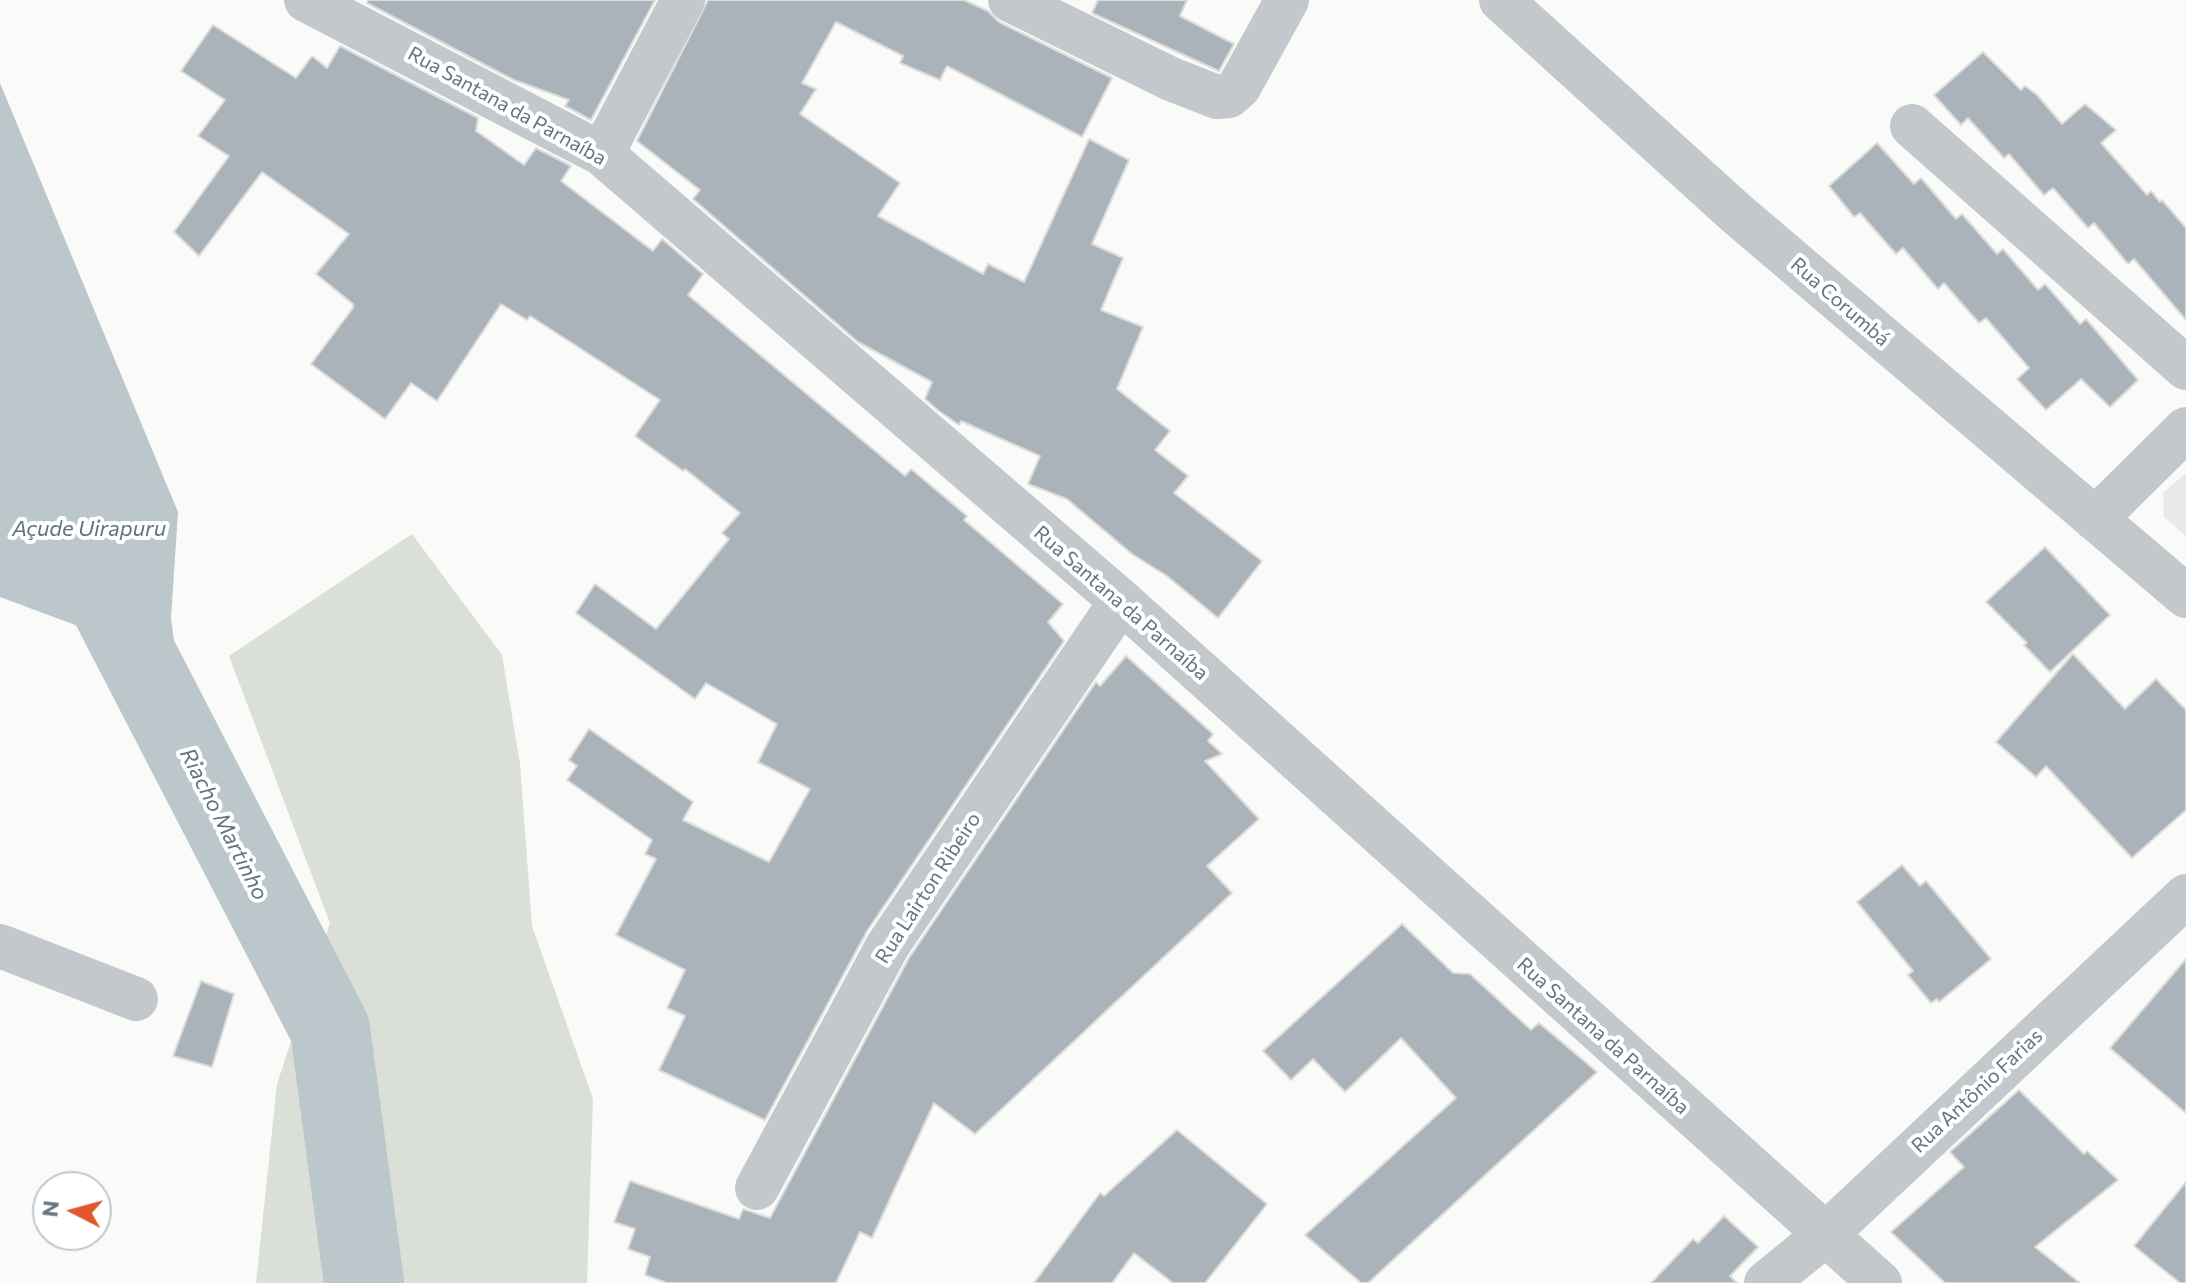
<!DOCTYPE html>
<meta charset="utf-8">
<style>
body{margin:0}
#map{position:relative;width:2186px;height:1283px;overflow:hidden;background:#fafaf8;font-family:Commissioner,sans-serif}
canvas{display:block}
.north{position:absolute;left:32px;top:1171px;width:80px;height:80px;box-sizing:border-box;background:#fff;border:2px solid #c1c8cd;border-radius:50%;rotate:276deg;font-size:22px;font-weight:700;line-height:32px;text-align:center;color:#657683}
.north::after{content:'';display:block;margin:auto;width:28px;height:36px;background:#e4572e;clip-path:polygon(50% 0,100% 100%,50% 72%,0 100%)}
</style>
<div id="map">
<canvas width="2186" height="1283"></canvas>
<div class="north">N</div>
</div>
<script>
const g = document.querySelector('canvas').getContext('2d');
g.lineJoin = 'round';
function fill(path, color) {
  g.fillStyle = color;
  g.fill(path, 'evenodd');
}
function poly(rows) {
  const path = new Path2D();
  for (const r of rows) {
    path.moveTo(r[0], r[1]);
    for (let i = 2; i < r.length; i += 2) path.lineTo(r[i], r[i + 1]);
  }
  return path;
}
function strokePath(path, color, width, dash) {
  g.strokeStyle = color;
  g.lineWidth = width;
  g.lineCap = dash ? 'butt' : 'round';
  g.setLineDash(dash || []);
  g.stroke(path);
}
function label(font, color, halo, rows, align = 'center') {
  g.font = font + ' Commissioner,sans-serif';
  g.lineWidth = 8;
  g.setLineDash([]);
  g.textBaseline = 'middle';
  g.strokeStyle = halo;
  g.fillStyle = color;
  for (const [text, x, y, turn = 0] of rows) {
    g.save();
    g.translate(x, y);
    g.rotate((+turn || 0) * Math.PI / 180);
    g.textAlign = isNaN(turn) ? turn : align;
    if (halo) g.strokeText(text, 0, 0);
    g.fillText(text, 0, 0);
    g.restore();
  }
}
const built = poly([
 [2186,473,2186,536,2164,517,2163,493]
]);
const green = poly([
 [412,534,502,655,520,764,532,926,593,1099,587,1283,256,1283,277,1084,330,923,229,656]
]);
const water = poly([
 [0,83,178,512,171,618,185,722,86,629,0,597]
]);
const river = poly([
 [108,600,330,1029,364,1283]
]);
const building = poly([
 [368,0,655,0,591,120,565,106,569,100,514,80,367,3,368,0],
 [708,0,964,0,988,11,999,22,1112,78,1082,137,947,66,940,80,900,63,903,56,836,22,802,83,816,89,800,114,900,183,878,216,983,274,988,264,1024,282,1089,139,1129,160,1092,244,1123,258,1101,310,1143,327,1117,389,1170,431,1155,450,1188,476,1174,493,1262,561,1218,618,1167,576,1132,554,1067,499,1028,484,1040,456,961,421,959,425,939,411,925,399,932,382,858,342,693,199,700,190,637,141,708,0],
 [1098,0,1187,0,1180,16,1234,44,1219,71,1092,13,1098,0],
 [213,25,296,78,312,56,327,68,340,46,478,118,476,131,524,165,536,148,571,166,561,181,653,251,662,239,703,274,688,295,905,476,911,469,967,516,964,520,1063,604,1048,622,1064,641,867,931,765,1120,659,1070,685,1016,667,1008,685,970,616,935,656,859,645,854,652,840,567,780,577,766,569,760,589,729,693,802,683,820,769,862,810,789,758,762,777,724,706,683,695,699,576,613,595,584,656,629,729,539,722,533,740,513,685,469,683,471,635,436,660,400,530,316,527,320,501,304,437,401,411,383,385,419,311,364,353,308,353,304,316,274,349,234,262,172,199,256,174,232,229,156,198,136,225,100,181,71,213,25],
 [1983,52,2021,90,2025,86,2037,95,2062,124,2085,104,2116,130,2101,143,2147,195,2151,191,2160,202,2162,200,2186,228,2186,320,2134,259,2128,264,2094,223,2088,228,2053,188,2044,195,2009,154,2004,158,1968,118,1961,125,1934,95,1983,52],
 [1877,143,1914,184,1921,178,1956,219,1962,214,1997,254,2003,249,2038,290,2045,284,2080,324,2086,319,2138,380,2110,407,2081,379,2046,410,2017,379,2029,368,1986,318,1979,323,1944,283,1938,289,1903,248,1896,254,1860,213,1854,217,1829,186,1877,143],
 [2045,547,2110,615,2050,672,2024,645,2027,643,1986,602,2045,547],
 [2073,654,2125,709,2156,679,2186,710,2186,810,2132,858,2046,766,2036,777,1996,742,2073,654],
 [1126,656,1213,734,1208,741,1222,754,1205,761,1259,819,1207,866,1232,893,975,1134,934,1103,872,1238,860,1232,836,1283,667,1283,645,1275,650,1257,628,1249,635,1229,614,1222,630,1181,739,1219,743,1209,770,1218,909,958,1096,682,1100,686,1126,656],
 [1902,865,1920,886,1926,881,1991,959,1939,1002,1937,999,1931,1003,1908,975,1913,971,1857,902,1902,865],
 [1402,924,1453,973,1470,974,1531,1030,1539,1023,1597,1072,1368,1283,1361,1283,1305,1235,1456,1098,1401,1038,1345,1092,1313,1059,1291,1080,1263,1051,1402,924],
 [2186,959,2186,1113,2110,1048,2186,959],
 [201,981,234,994,212,1067,173,1056,201,981],
 [2019,1090,2084,1154,2087,1151,2118,1180,2035,1247,2080,1283,1945,1283,1891,1232,1964,1167,1950,1152,2019,1090],
 [1177,1130,1267,1204,1205,1283,1173,1283,1134,1253,1112,1283,1034,1283,1100,1193,1104,1196,1177,1130],
 [2186,1182,2186,1283,2180,1283,2134,1246,2186,1182],
 [1724,1216,1758,1247,1730,1276,1737,1283,1651,1283,1693,1239,1698,1243,1724,1216]
]);
const minor = poly([
 [306,0,602,154,1121,601,1880,1283],
 [1010,0,1171,79,1217,97,1229,96,1239,87,1287,0],
 [1501,0,1736,213,2186,596],
 [1912,126,2186,368],
 [602,154,683,0],
 [2095,519,2186,429],
 [0,946,136,999],
 [757,1188,888,945,1121,601],
 [1766,1283,1825,1235,2186,896]
]);
const streetNames = [
 ["Rua Santana da Parnaíba",507,106,29],
 ["Rua Corumbá",1840,302,41],
 ["Rua Santana da Parnaíba",1121,603,41],
 ["Rua Lairton Ribeiro",928,888,-57],
 ["Rua Santana da Parnaíba",1603,1036,42],
 ["Rua Antônio Farias",1977,1091,-43]
];
const waterNames = [
 ["Açude Uirapuru",89,529],
 ["Riacho Martinho",224,824,63]
];
fill(built, '#e8e9e9');
fill(green, '#dadfd7');
fill(water, '#bbc7cb');
strokePath(river, '#bbc7cb', 80);
fill(building, '#aab3b9');
strokePath(building, '#dcdcda', 2);
strokePath(minor, '#c3c8cc', 44);
label('20px', '#657683', '#fff', streetNames);
label('italic 22px', '#60757c', '#fff', waterNames);
</script>
